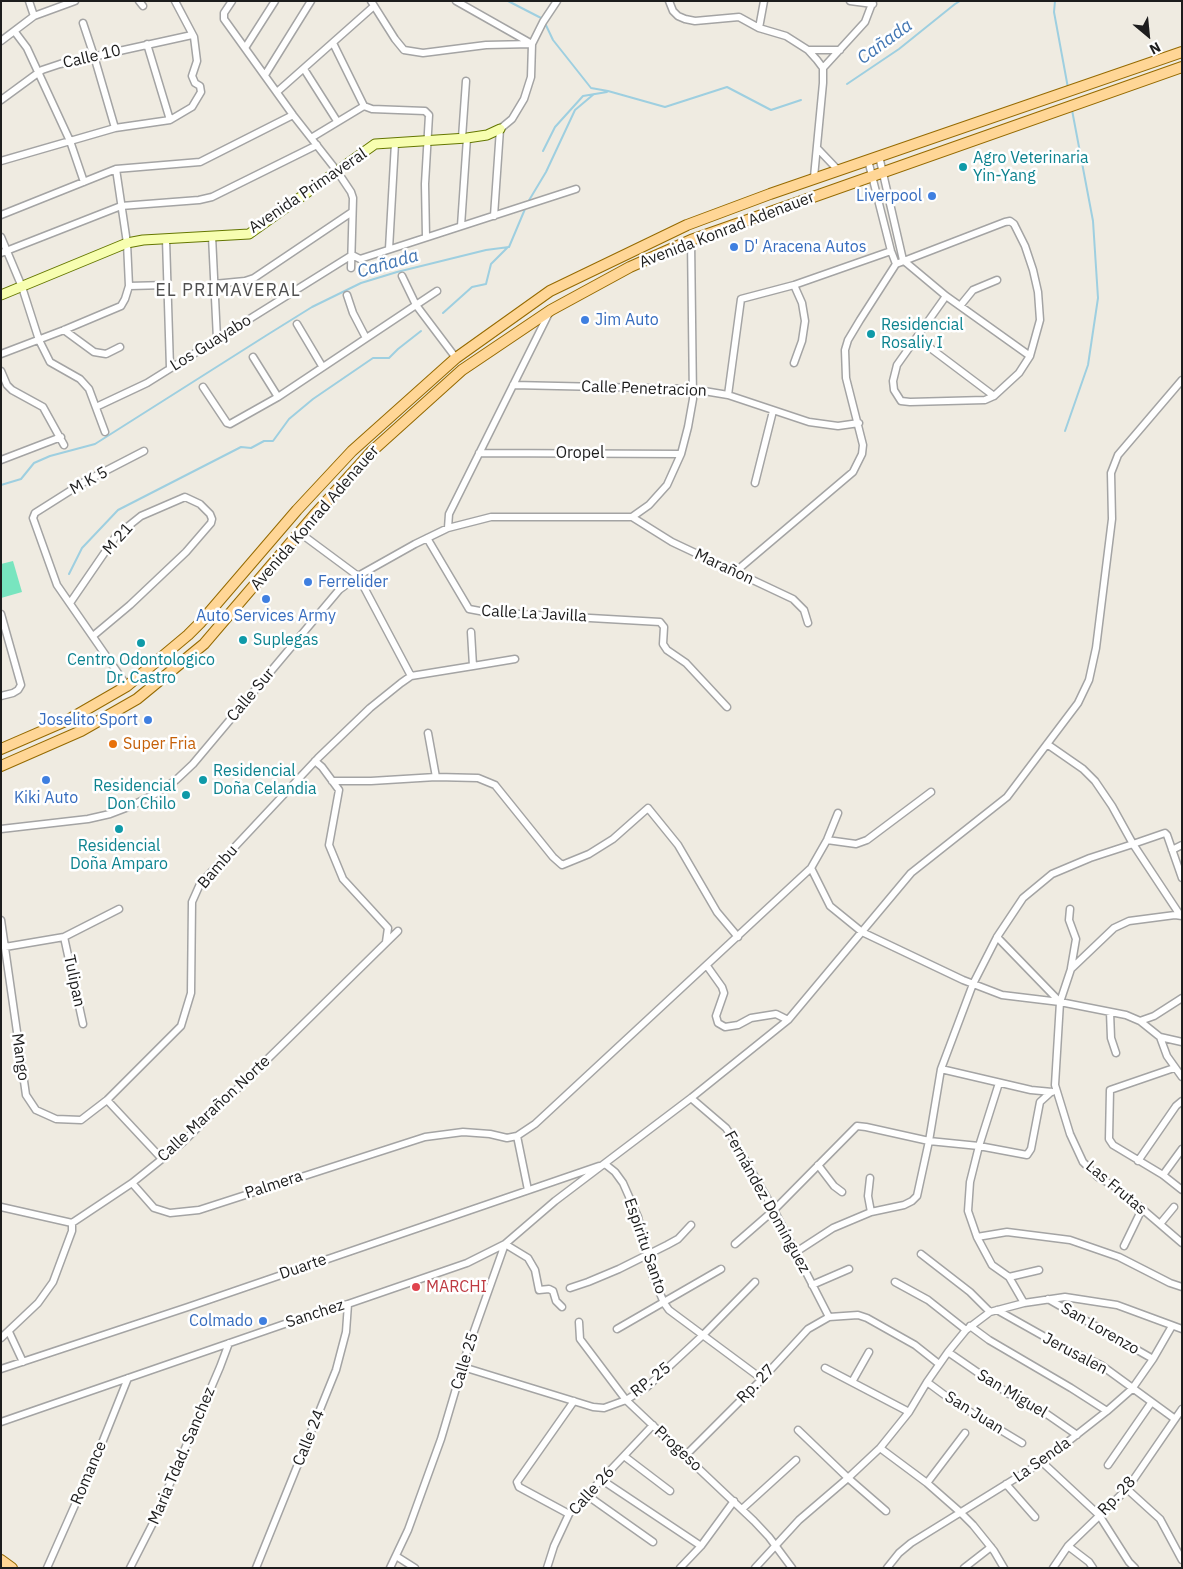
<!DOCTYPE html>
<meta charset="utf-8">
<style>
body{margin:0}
#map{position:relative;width:1183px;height:1569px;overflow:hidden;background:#efebe1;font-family:"IBM Plex Sans",sans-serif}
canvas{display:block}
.frame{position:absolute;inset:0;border:2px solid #1d1d1d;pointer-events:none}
.north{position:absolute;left:1123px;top:10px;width:50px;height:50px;-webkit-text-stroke:4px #fff;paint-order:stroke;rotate:152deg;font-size:14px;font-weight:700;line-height:20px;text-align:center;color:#1d1d1d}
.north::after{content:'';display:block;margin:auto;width:18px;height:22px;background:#1d1d1d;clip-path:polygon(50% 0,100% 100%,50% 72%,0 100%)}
</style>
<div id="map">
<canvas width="1183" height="1569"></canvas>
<div class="frame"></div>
<div class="north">N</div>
</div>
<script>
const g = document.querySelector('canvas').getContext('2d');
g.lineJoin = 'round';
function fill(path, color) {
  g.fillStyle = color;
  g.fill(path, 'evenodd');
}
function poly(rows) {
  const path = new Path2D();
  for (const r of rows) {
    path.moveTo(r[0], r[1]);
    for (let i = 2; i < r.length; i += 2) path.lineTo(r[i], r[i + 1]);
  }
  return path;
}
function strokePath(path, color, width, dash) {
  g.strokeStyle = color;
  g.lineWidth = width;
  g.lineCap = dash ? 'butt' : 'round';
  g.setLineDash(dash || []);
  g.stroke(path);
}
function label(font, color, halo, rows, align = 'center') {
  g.font = font + ' "IBM Plex Sans",sans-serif';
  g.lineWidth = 5;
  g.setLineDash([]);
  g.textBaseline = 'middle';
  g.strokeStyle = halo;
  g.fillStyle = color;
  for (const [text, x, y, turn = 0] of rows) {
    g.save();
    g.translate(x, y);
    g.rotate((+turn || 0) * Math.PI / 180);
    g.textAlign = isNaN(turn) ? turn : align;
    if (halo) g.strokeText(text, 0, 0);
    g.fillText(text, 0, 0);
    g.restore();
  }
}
const pitch = poly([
 [13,561,22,592,1,598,1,564]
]);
const stream = poly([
 [508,1,543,19,553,40,591,88,608,91,665,107,727,87,771,110,801,100],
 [1055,1,1054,12,1068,88],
 [847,84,899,49,955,4,960,1],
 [543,151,555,127,583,96,607,92],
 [528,202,546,172,575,110,594,94],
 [443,313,472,287,486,284,491,264,508,247],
 [1065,431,1088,365,1098,298,1093,221,1072,110],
 [1,485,21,479,34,463,50,456,95,444,267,335,312,307,361,283,397,272,486,250,509,247,525,209],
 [69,574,82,548,118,510,241,447,251,448,264,441,273,441,289,419,313,399,373,358,389,358,398,349,421,331]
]);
const street = poly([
 [139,1,143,6],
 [232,1,224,13,224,19,293,115,337,171,351,192,353,198,351,268],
 [371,1,395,39,404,50,423,53,486,45,532,44,543,22,557,1],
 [456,1,532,44,531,77,524,99,512,119,500,129,494,216],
 [669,1,673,11,678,16,685,19,695,21,739,17,759,28,786,36,808,50,817,60,823,68,823,83,814,177],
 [850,1,873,4],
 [34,16,75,1],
 [83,23,94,56,115,128],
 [759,28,764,1],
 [15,32,27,48,70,141,84,182],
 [1,41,34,16,29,1],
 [333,43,364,106,372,109,425,111,429,115,425,184,426,237],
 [147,44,170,120],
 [245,48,275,1],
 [808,50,840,50],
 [823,68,865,22,873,1],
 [304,69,337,121],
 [265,75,311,1],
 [277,92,374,6],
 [1,100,42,70,60,64,192,35],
 [311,138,364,106],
 [462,138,466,81],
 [817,148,837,169],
 [879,156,903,260,946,296,1030,356],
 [868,160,891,251,896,264],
 [1,161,115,128,170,120,192,107,201,92,200,86,195,83,192,76,197,61,194,37,175,1],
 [1,215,116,169,200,162,293,115],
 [461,226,467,138],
 [212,236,217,339],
 [1,237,22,287,39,340,50,362,80,379,89,389,105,432],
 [166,239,170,368],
 [389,249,395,143],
 [1,253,121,206,199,200,212,197,317,145],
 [402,276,416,305,456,358],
 [214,284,245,281,254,278,352,212],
 [129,286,167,285],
 [347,295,353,313,366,338],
 [960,306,973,290,997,280],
 [297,324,322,366],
 [64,330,94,352,106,354,120,347],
 [917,338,994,396],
 [1,354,64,330,121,306,125,299,129,286,127,243,116,169],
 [253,357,278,397],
 [794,363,802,341,805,321,802,303,794,285],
 [1,371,7,385,12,390,43,407,64,445],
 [513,385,692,389,728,395,809,422,838,426,859,423],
 [203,387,227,423,230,424,278,397,437,291],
 [728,395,741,299,794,285,891,251],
 [96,407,147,383,352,255,360,259,576,189],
 [479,453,681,454],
 [1,460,61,437],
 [755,483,773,411],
 [632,517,649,505,667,485,681,454,688,427,693,399,691,240],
 [632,517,672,542,793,599,804,610,808,623],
 [448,528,449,514,549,313],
 [300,533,358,576,411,676],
 [427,538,469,609,485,612,660,622,664,627,663,644,667,650,686,663,727,707],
 [735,572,853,472,862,454,863,445,846,378,845,350,848,340,860,320,896,264,1005,222,1010,221,1014,224,1025,246,1033,270,1038,292,1040,320,1030,356,1019,373,994,396,985,400,910,402,901,401,894,390,893,381,897,365,946,296],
 [70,603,116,536,141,516,185,497,200,504,210,514,212,519,211,523,186,552,130,605,93,636],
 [1,614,21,685,18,690,13,693,1,696],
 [473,666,515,659],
 [127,686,57,585,33,518,35,513,84,482,144,451],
 [315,761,322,767,339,790,329,845,343,879,388,928,386,942],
 [436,777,478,778,495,785,553,857,562,865,589,854,613,839,648,808,678,845,717,912,738,937],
 [332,781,371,781,436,777,428,733],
 [838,813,827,840,811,868,830,906,862,932,963,980,1002,995,1060,1002,1126,1015,1140,1021,1160,1037,1167,1056,1182,1077],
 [1,829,88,819,110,814,131,806,155,794,176,780,193,764,339,590,358,576,415,544,448,528,491,517,632,517],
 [827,840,856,844,867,840,931,792],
 [1172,850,1182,845],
 [1070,909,1069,920,1076,939,1071,968],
 [1180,915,1133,844,1165,833,1167,835,1182,878],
 [1182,916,1175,915,1129,921,1114,928,1071,969,1060,1002,1055,1085,1070,1134,1083,1162,1098,1177,1119,1189,1182,1243],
 [1,920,26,1095,36,1110,56,1119,81,1120,107,1100,181,1026,191,993,192,902,200,884,318,758,370,708,401,683,411,676,473,666,471,632],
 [64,937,83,1024],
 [997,937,1060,1002],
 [5,947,64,937,119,909],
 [707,966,722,987,724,993,716,1016,718,1023,725,1027,738,1025,751,1018,776,1014,788,1020],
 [1110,1012,1111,1038,1116,1053],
 [1140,1021,1154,1016,1182,998],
 [1160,1037,1182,1042],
 [1174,1068,1110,1090,1109,1139,1113,1145,1163,1175,1182,1190],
 [941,1069,1031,1090,1052,1092],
 [691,1098,726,1128,732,1137,774,1210,829,1317],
 [107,1100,162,1159],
 [517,1136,528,1190],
 [1138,1161,1176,1106,1182,1101],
 [605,1164,615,1172,623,1183,638,1217,652,1274,664,1303,669,1310,762,1379],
 [818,1165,834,1186,842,1192],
 [1163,1175,1182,1149],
 [870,1178,868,1196,871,1212],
 [132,1183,154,1208,170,1213,199,1210,425,1137,463,1132,490,1134,507,1138,517,1136,535,1124,811,868],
 [1,1207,72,1223,132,1183,182,1143,398,931],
 [1160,1224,1174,1207],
 [977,1237,968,1211,970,1182,979,1146,1027,1155,1031,1149,1040,1102,1051,1092],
 [735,1244,774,1210,857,1126,866,1127,929,1141,979,1146,999,1083],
 [1124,1246,1142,1209],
 [796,1252,833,1228,871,1212,904,1205,912,1201,917,1196,929,1141,941,1069,973,984,997,937,1023,898,1052,874,1090,858,1133,844,1112,806,1095,781,1083,769,1047,744],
 [921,1254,970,1292,990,1312],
 [1009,1277,1039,1270],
 [895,1282,928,1300,966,1330],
 [812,1285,849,1269],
 [570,1288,588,1282,619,1269,667,1245,678,1239,691,1225],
 [1048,1299,1153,1359],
 [1024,1303,1009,1277,992,1265,977,1237,1007,1232,1070,1240,1119,1257,1170,1283,1182,1287],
 [997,1310,1061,1346,1101,1365,1175,1419],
 [579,1322,580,1339,626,1400,754,1521,769,1537,792,1568],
 [970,1326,989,1340,1071,1388,1107,1411],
 [617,1329,721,1269],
 [9,1332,23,1362],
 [1,1338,38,1303,53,1282,72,1231,72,1223],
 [948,1352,1009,1394,1041,1410,1077,1435],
 [463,1367,593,1407,604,1408,626,1400,647,1387,703,1335,755,1282],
 [825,1368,909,1412],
 [1,1369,188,1307,599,1166],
 [852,1382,869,1352],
 [927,1382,954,1402,1022,1443],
 [1,1422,328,1309,348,1304,467,1263,505,1244,555,1201,691,1098,788,1020,911,873,1007,797,1078,703,1089,680,1096,648,1112,519,1111,473,1118,455,1182,380],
 [798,1430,848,1478,886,1511],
 [880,1448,927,1483,960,1512,973,1525,994,1551,1004,1568],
 [686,1455,762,1379,808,1329,829,1317,858,1315,867,1318,915,1345,939,1364],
 [624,1456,670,1491],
 [1042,1462,1099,1515,1129,1562,1135,1568],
 [1108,1465,1151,1403],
 [602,1480,701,1546],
 [927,1483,965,1433],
 [1006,1484,1035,1517],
 [1127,1489,1160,1519,1182,1560],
 [588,1496,653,1542],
 [742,1509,796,1460],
 [569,1514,519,1487,517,1482,574,1401],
 [1068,1546,1089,1562,1093,1568],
 [396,1556,415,1568],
 [47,1568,98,1453,128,1378],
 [130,1568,153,1523,220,1367,229,1343],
 [256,1568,336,1370,346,1332,348,1304],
 [390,1568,408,1530,441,1439,468,1348,505,1244,528,1258,535,1270,539,1290,549,1289,553,1291,556,1301,562,1307],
 [547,1568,554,1546,569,1514,653,1425],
 [680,1568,701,1546,734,1501],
 [755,1568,799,1520,848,1478,880,1448,909,1412,927,1382,948,1352,966,1330,990,1312,1024,1303,1065,1297,1117,1305,1182,1329],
 [887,1568,899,1553,911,1543,1042,1462,1107,1411,1132,1389,1153,1359,1172,1326],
 [964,1568,991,1547],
 [1053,1568,1068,1546,1127,1489,1182,1409]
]);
const secondary = poly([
 [1,295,127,243,143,240,249,234,375,144,467,138,487,135,500,129]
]);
const primary = poly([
 [1,749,68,720,127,686,188,635,200,623,297,510,352,451,456,358,550,291,687,225,770,194,1182,52],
 [1,766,81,731,137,699,204,644,316,513,371,452,462,370,551,310,630,267,691,240,1182,67],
 [1,1560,12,1568]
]);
const markers = [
 [963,167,5,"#0f9aa8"],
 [932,196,5,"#3f7fe0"],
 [734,247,5,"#3f7fe0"],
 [585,320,5,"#3f7fe0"],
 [871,334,5,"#0f9aa8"],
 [308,582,5,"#3f7fe0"],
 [266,599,5,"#3f7fe0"],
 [243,640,5,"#0f9aa8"],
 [141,643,5,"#0f9aa8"],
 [148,720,5,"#3f7fe0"],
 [113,744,5,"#e8710a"],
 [46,780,5,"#3f7fe0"],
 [203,780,5,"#0f9aa8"],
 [186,795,5,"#0f9aa8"],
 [119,829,5,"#0f9aa8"],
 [416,1287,5,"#e0444e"],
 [263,1321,5,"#3f7fe0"]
];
const streetNames = [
 ["Calle 10",92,57,-13],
 ["Avenida Primaveral",308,191,-34],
 ["Avenida Konrad Adenauer",727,230,-21],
 ["Los Guayabo",211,343,-32],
 ["Calle Penetracion",644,389,2],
 ["Oropel",580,453],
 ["M K 5",89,481,-29],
 ["Avenida Konrad Adenauer",315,518,-49],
 ["M 21",118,539,-48],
 ["Marañon",724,567,25],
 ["Calle La Javilla",534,614,3],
 ["Calle Sur",251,695,-50],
 ["Bambu",218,867,-49],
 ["Tulipan",74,981,78],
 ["Mango",20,1057,82],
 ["Calle Marañon Norte",214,1109,-43],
 ["Palmera",274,1185,-18],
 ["Las Frutas",1116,1188,40],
 ["Fernández Domínguez",767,1202,61],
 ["Espíritu Santo",645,1246,71],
 ["Duarte",303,1267,-19],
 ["Sanchez",315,1314,-18],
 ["San Lorenzo",1100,1329,30],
 ["Jerusalen",1075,1354,28],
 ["Calle 25",465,1361,-73],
 ["RP. 25",651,1380,-38],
 ["Rp. 27",756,1384,-46],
 ["San Miguel",1012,1394,31],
 ["San Juan",974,1413,32],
 ["Calle 24",309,1438,-68],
 ["Progeso",678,1449,43],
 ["Maria Tdad. Sanchez",182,1456,-67],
 ["La Senda",1042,1460,-35],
 ["Romance",89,1473,-67],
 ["Calle 26",592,1491,-48],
 ["Rp. 28",1117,1496,-47]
];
const cultureNames = [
 ["Agro Veterinaria",973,158],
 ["Yin-Yang",973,176],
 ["Residencial",881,325],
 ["Rosaliy I",881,343],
 ["Suplegas",253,640],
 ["Centro Odontologico",141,660,"center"],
 ["Dr. Castro",141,678,"center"],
 ["Residencial",213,771],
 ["Doña Celandia",213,789],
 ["Residencial",176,786,"right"],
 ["Don Chilo",176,804,"right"],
 ["Residencial",119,846,"center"],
 ["Doña Amparo",119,864,"center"]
];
const shopNames = [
 ["Liverpool",922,196],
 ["D' Aracena Autos",744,247,"left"],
 ["Jim Auto",595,320,"left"],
 ["Ferrelider",318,582,"left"],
 ["Auto Services Army",266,616,"center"],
 ["Joselito Sport",138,720],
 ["Kiki Auto",46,798,"center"],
 ["Colmado",253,1321]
];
const foodNames = [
 ["Super Fria",123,744]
];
const healthNames = [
 ["MARCHI",426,1287]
];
const waterNames = [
 ["Cañada",885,42,-36],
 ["Cañada",388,264,-16]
];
const neighbourhoodNames = [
 ["EL PRIMAVERAL",228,291]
];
fill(pitch, '#78e5bf');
strokePath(stream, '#9ecfe0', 2);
strokePath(street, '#a4a4a4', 9);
strokePath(secondary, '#657700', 11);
strokePath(primary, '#956a00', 12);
strokePath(street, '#fff', 6);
strokePath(secondary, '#f7feb0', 9);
strokePath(primary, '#ffd696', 10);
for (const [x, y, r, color] of markers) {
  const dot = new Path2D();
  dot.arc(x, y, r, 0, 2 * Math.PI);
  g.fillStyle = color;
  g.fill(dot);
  strokePath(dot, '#fff', 2);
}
label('16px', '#1d1d1d', '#fff', streetNames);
label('16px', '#0d838f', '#fff', cultureNames, 'left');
label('16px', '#366cbe', '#fff', shopNames, 'right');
label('16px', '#c56008', '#fff', foodNames, 'left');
label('16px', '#be3a42', '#fff', healthNames, 'left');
label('italic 18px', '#4276b3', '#fff', waterNames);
g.letterSpacing = '1px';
label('18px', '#505050', '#fff', neighbourhoodNames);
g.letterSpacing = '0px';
</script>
